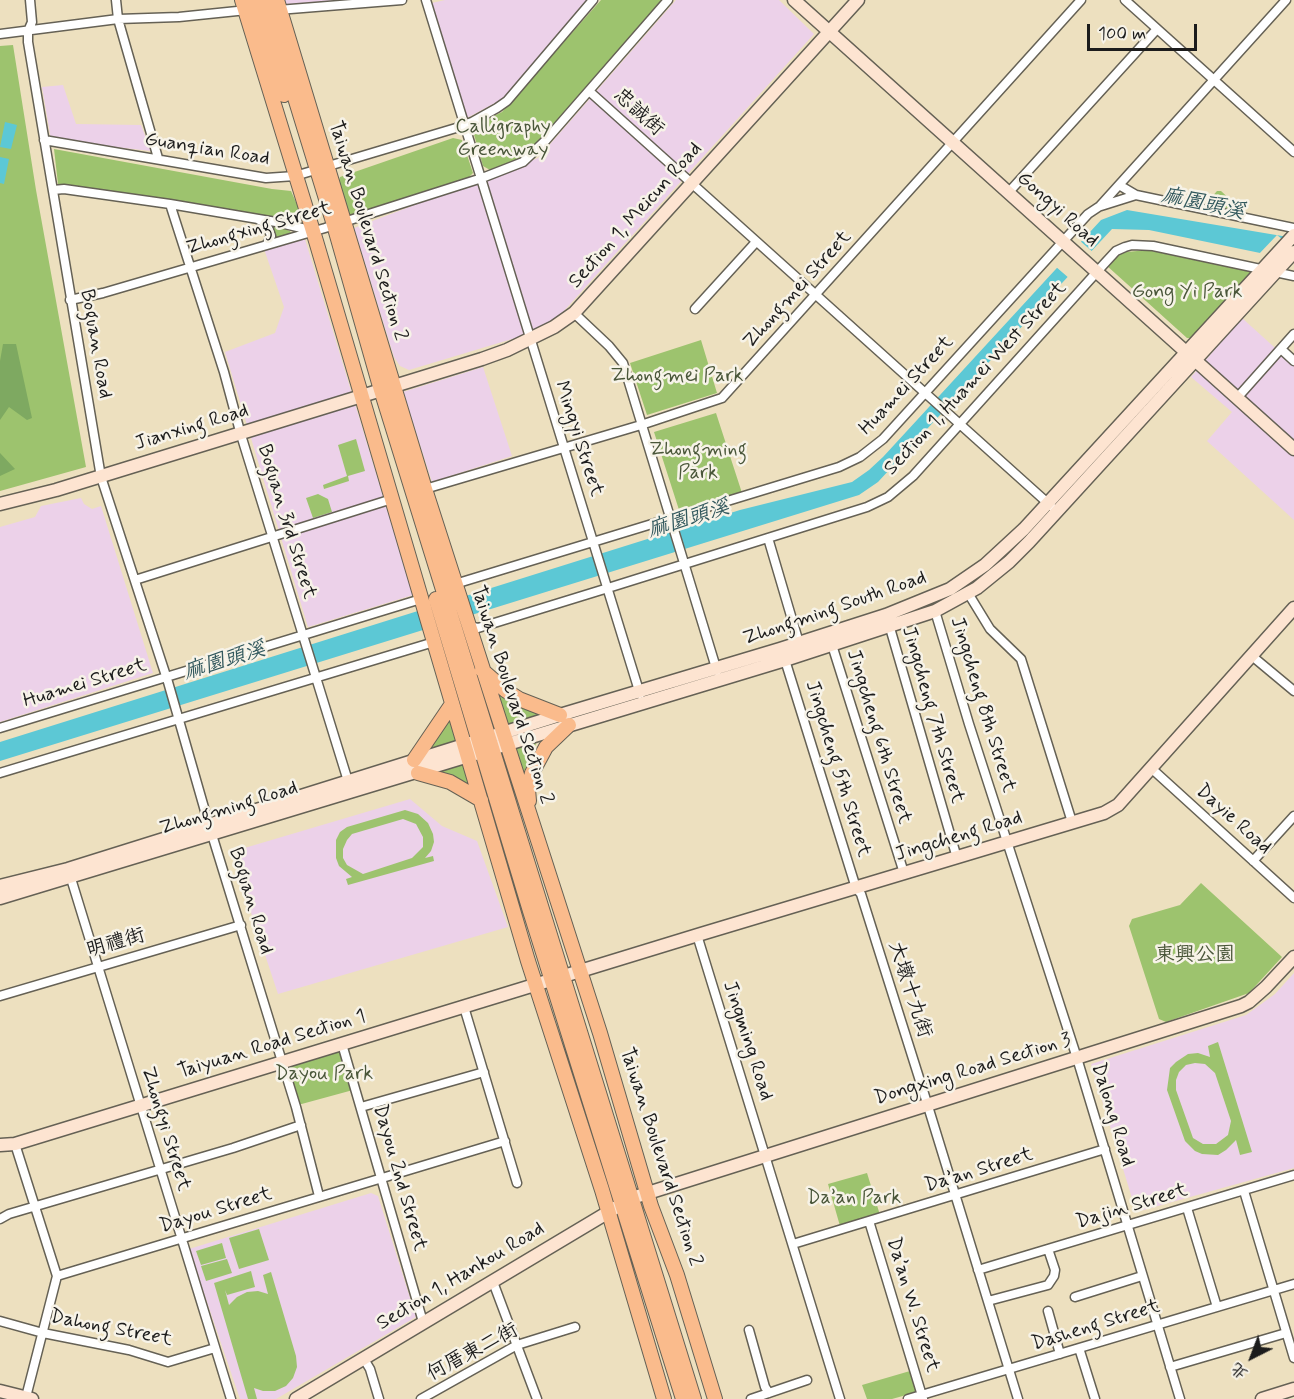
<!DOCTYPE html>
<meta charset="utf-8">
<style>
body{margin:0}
#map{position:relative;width:1294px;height:1399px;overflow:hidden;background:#ede0bf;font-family:Mynerve,"LXGW WenKai TC",sans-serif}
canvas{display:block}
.north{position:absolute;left:1222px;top:1327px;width:60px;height:60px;-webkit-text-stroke:4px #f7f3e8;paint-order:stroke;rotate:222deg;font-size:16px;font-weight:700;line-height:24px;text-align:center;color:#1c1c1c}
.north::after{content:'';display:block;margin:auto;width:21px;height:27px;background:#1c1c1c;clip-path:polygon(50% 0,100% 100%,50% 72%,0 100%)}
.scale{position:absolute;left:1087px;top:24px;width:110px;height:27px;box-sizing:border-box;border:3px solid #1c1c1c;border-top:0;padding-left:8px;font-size:18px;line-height:21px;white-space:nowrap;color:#1c1c1c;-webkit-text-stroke:4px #f7f3e8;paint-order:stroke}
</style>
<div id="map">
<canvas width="1294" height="1399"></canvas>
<div class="north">北</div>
<div class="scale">100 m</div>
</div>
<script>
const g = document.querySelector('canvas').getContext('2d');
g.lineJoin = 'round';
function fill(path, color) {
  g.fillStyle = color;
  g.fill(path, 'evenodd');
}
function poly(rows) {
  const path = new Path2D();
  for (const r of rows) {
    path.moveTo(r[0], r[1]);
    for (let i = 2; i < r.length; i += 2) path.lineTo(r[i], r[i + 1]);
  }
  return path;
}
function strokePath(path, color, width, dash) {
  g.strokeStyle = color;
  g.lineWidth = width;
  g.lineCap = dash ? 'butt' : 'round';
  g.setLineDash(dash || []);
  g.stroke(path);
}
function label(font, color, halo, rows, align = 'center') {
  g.font = font + ' Mynerve,"LXGW WenKai TC",sans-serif';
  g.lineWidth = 5;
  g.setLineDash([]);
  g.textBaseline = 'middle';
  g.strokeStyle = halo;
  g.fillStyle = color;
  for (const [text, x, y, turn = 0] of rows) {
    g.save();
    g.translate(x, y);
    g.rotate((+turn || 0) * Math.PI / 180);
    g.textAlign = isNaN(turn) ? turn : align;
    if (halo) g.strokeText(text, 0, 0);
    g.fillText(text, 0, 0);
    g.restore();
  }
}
const built = poly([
 [280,0,338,0,282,6],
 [445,0,590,0,506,97,467,118,432,3],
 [676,0,779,0,814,34,563,312,542,330,409,370,400,366,394,357,354,228,538,158],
 [63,85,76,124,141,125,151,151,51,140,42,87],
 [304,236,413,595,308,627,225,352,275,333,284,307,264,249],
 [1242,318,1294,365,1294,520,1207,441,1232,412,1191,377],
 [483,367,512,456,432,482,403,392],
 [81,498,84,504,92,509,101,506,153,673,0,722,0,527,35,517,41,506],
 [410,799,442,826,477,841,508,927,278,994,231,852],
 [1294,973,1294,1168,1140,1211,1135,1208,1091,1064,1246,1015,1275,994],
 [371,1193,378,1196,416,1317,276,1399,240,1399,189,1249]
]);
const green = poly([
 [601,0,664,0,536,145,515,161,490,170,483,166,473,131,475,125,502,112],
 [13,45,36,190,86,467,0,491,0,46],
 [453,138,462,140,473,173,467,179,352,216,347,214,338,183,340,177],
 [54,149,272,189,291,191,299,209,288,221,58,184],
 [1217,191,1221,191,1236,205,1234,210,1211,205,1209,200],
 [269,224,290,231,291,233,274,239],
 [1147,250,1252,272,1193,338,1187,338,1106,265,1117,253],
 [701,340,717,393,647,415,630,363],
 [716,413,742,493,680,513,654,432],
 [356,439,365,471,348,476,349,481,324,489,323,485,347,476,338,445],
 [318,494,328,499,332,512,313,518,306,498],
 [486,677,553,714,504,729],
 [452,709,460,743,420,756],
 [539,737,520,781,510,747],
 [467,761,479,805,424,774],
 [405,810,418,814,428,823,433,834,434,842,431,851,425,858,433,856,434,861,348,885,346,879,352,877,339,866,336,858,336,840,340,832,347,827],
 [403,819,416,824,423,837,423,847,412,858,363,874,347,865,343,858,343,849,347,840,352,834],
 [1201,883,1282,957,1249,993,1166,1022,1159,1019,1129,926,1132,919,1180,905],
 [1218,1042,1252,1152,1240,1155,1236,1140,1226,1150,1218,1155,1202,1154,1195,1151,1185,1141,1167,1090,1170,1068,1176,1062,1188,1054,1198,1053,1210,1057,1208,1046],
 [1195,1063,1205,1064,1215,1073,1231,1121,1228,1135,1216,1144,1203,1144,1193,1138,1176,1090,1176,1080,1179,1072,1186,1065],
 [341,1048,353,1090,298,1105,285,1065],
 [867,1173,880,1215,840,1226,828,1184],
 [259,1229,269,1260,239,1269,229,1238],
 [222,1243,226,1258,201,1265,196,1251],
 [227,1259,232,1273,206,1281,201,1266],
 [251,1271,255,1287,227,1295,225,1290,229,1305,237,1297,247,1292,258,1291,268,1294,263,1275,271,1272,296,1356,297,1367,293,1378,286,1386,275,1391,263,1391,254,1388,257,1399,248,1399,214,1283],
 [910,1371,917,1392,892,1399,867,1399,862,1385]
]);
const forest = poly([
 [3,344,16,344,32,418,27,420,9,407,0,420,0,361],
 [0,453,15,469,0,476]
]);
const water = poly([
 [5,122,17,125,11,149,0,147],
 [0,157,9,159,4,184,0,183],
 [1127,210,1294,238,1294,260,1149,230,1112,229,878,482,859,495,0,761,0,742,740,510,852,482,869,470,883,457,1101,220]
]);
const pier = poly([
 [1277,235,1294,249,1294,263,1258,255],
 [1079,240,1094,253,1070,279,1055,266]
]);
const street = poly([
 [30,0,32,22,28,31,28,42,101,477,168,682,209,825,296,1107,319,1196],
 [116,0,118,19,158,158],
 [426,0,640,694],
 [1125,0,1294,152],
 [278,10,402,0],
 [0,34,118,19,179,17,247,10],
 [589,91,1051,506],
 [44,140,266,178,295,176,456,128,472,122,497,108,507,101,593,0],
 [1119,185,1136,195,1294,228],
 [53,190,64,189,170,204,276,222,310,230],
 [1008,193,1157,29],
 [170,204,224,372,241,435,348,781],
 [1101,206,1136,195],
 [259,220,265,223,269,230,271,236,267,244],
 [70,300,103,293,325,228,482,178,523,162,546,140,668,0],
 [695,309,756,242],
 [574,313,609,346,623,363,717,671],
 [1281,349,1294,361],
 [1237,398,1294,334],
 [425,489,641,425,722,398,1081,0],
 [768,538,799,643],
 [135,580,392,499],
 [455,584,839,467,860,457,883,439,1088,214,1100,206,1286,0],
 [968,593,990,629,1021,659,1072,822],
 [935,611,969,724,1077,1058,1180,1399],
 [888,621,957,858],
 [468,626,478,628,608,588,867,507,888,497,913,476,1104,264,1116,251,1125,247,1132,245,1153,246,1294,276],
 [832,645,904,873],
 [1252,656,1294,691],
 [785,660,856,888,861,894,927,1103,1018,1399],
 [0,728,421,599],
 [1151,768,1294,898],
 [0,773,434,642],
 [1253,861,1294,816],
 [69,872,231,1399],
 [697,935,840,1399],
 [0,996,241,925],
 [464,1007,517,1183],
 [342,1044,423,1322],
 [361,1107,484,1072],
 [15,1144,57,1276],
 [1244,1191,1294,1358],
 [1187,1208,1217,1307],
 [0,1219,9,1214,233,1148,301,1125],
 [869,1221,923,1399],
 [793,1244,1105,1149],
 [978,1270,1294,1175],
 [493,1282,537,1399],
 [1075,1297,1142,1276],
 [988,1301,1048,1285,1054,1276,1055,1270,1048,1249],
 [1048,1311,1060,1354],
 [0,1321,43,1333,129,1350,168,1362,215,1348],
 [749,1330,765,1387,769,1393],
 [1079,1348,1095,1399],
 [364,1359,370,1369,379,1399],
 [1170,1367,1286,1333],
 [26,1397,57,1276,505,1141],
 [421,1399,517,1345,575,1327],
 [751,1399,807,1380],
 [908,1399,1294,1284]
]);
const secondary = poly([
 [794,0,1294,449],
 [0,504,56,490,482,359,507,350,554,327,574,313,858,0],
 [0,886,68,869,560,715,780,649,886,615,950,589,985,565,1024,529,1294,235],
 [0,898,785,660,935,611,977,588,1009,562,1029,542,1294,252],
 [0,1145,15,1144,701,934,1104,813,1118,805,1294,608],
 [0,1391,32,1399],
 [296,1399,632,1198,1241,1006,1249,1002,1266,987,1294,957],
 [1262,1399,1294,1389]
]);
const primary = poly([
 [242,0,316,241,528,961,602,1190,664,1399],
 [254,0,284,95],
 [265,0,334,225,381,390,694,1399],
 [277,0,425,489,600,1033,651,1206,677,1275,715,1399],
 [436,599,530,911,683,1399],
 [482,670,505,690,519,699,560,715],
 [414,760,452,704],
 [418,773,450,782,481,800],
 [529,801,528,789,532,773,546,747,569,725]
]);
const streetNames = [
 ["忠誠街",638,113,42],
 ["Guanqian Road",207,150,9],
 ["Gongyi Road",1057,210,42],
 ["Section 1, Meicun Road",636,216,-48],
 ["Zhongxing Street",259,229,-16],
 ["Taiwan Boulevard Section 2",367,231,73],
 ["Zhongmei Street",798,290,-48],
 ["Boguan Road",95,344,80],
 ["Section 1, Huamei West Street",976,379,-47],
 ["Huamei Street",907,386,-47],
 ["Jianxing Road",192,428,-17],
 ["Mingyi Street",578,439,72],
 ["Boguan 3rd Street",286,522,73],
 ["Zhongming South Road",835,609,-19],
 ["Huamei Street",85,684,-17],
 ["Taiwan Boulevard Section 2",511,695,72],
 ["Jingcheng 8th Street",982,705,73],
 ["Jingcheng 7th Street",932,715,74],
 ["Jingcheng 6th Street",878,737,73],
 ["Jingcheng 5th Street",837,769,73],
 ["Zhongming Road",229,809,-17],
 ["Dayie Road",1233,820,42],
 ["Jingcheng Road",959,837,-17],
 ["Boguan Road",250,901,73],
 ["明禮街",116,944,-16],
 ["大墩十九街",909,990,72],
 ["Jingming Road",747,1041,72],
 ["Taiyuan Road Section 1",272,1045,-17],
 ["Dongxing Road Section 3",973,1070,-17],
 ["Dalong Road",1112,1115,73],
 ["Zhongyi Street",165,1129,73],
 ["Taiwan Boulevard Section 2",660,1157,72],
 ["Da’an Street",979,1171,-17],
 ["Dayou 2nd Street",399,1178,74],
 ["Dajin Street",1132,1207,-17],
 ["Dayou Street",216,1211,-17],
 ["Section 1, Hankou Road",461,1277,-31],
 ["Da’an W. Street",912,1305,73],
 ["Dasheng Street",1096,1326,-17],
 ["Dahong Street",111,1329,11],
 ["何厝東二街",473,1353,-28]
];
const parkNames = [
 ["Calligraphy",503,128],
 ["Greenway",503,151],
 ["Gong Yi Park",1187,293],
 ["Zhongmei Park",677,377],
 ["Zhongming",698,451],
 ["Park",698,474],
 ["東興公園",1195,956],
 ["Dayou Park",324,1075],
 ["Da’an Park",854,1199]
];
const waterNames = [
 ["麻園頭溪",1203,205,12],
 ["麻園頭溪",689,520,-17],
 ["麻園頭溪",225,662,-17]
];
fill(built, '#ecd1e9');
fill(green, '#9dc36e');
fill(forest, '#7ea961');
fill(water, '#5cc8d5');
fill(pier, '#ede0bf');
strokePath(street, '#656155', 11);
strokePath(secondary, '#656155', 15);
strokePath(primary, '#656155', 16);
strokePath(street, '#fff', 8);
strokePath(secondary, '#fde4d1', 12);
strokePath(primary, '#fabb8c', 14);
label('20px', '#1c1c1c', '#f7f3e8', streetNames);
label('20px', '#495639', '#f7f3e8', parkNames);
label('italic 21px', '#32585d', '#f7f3e8', waterNames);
</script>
